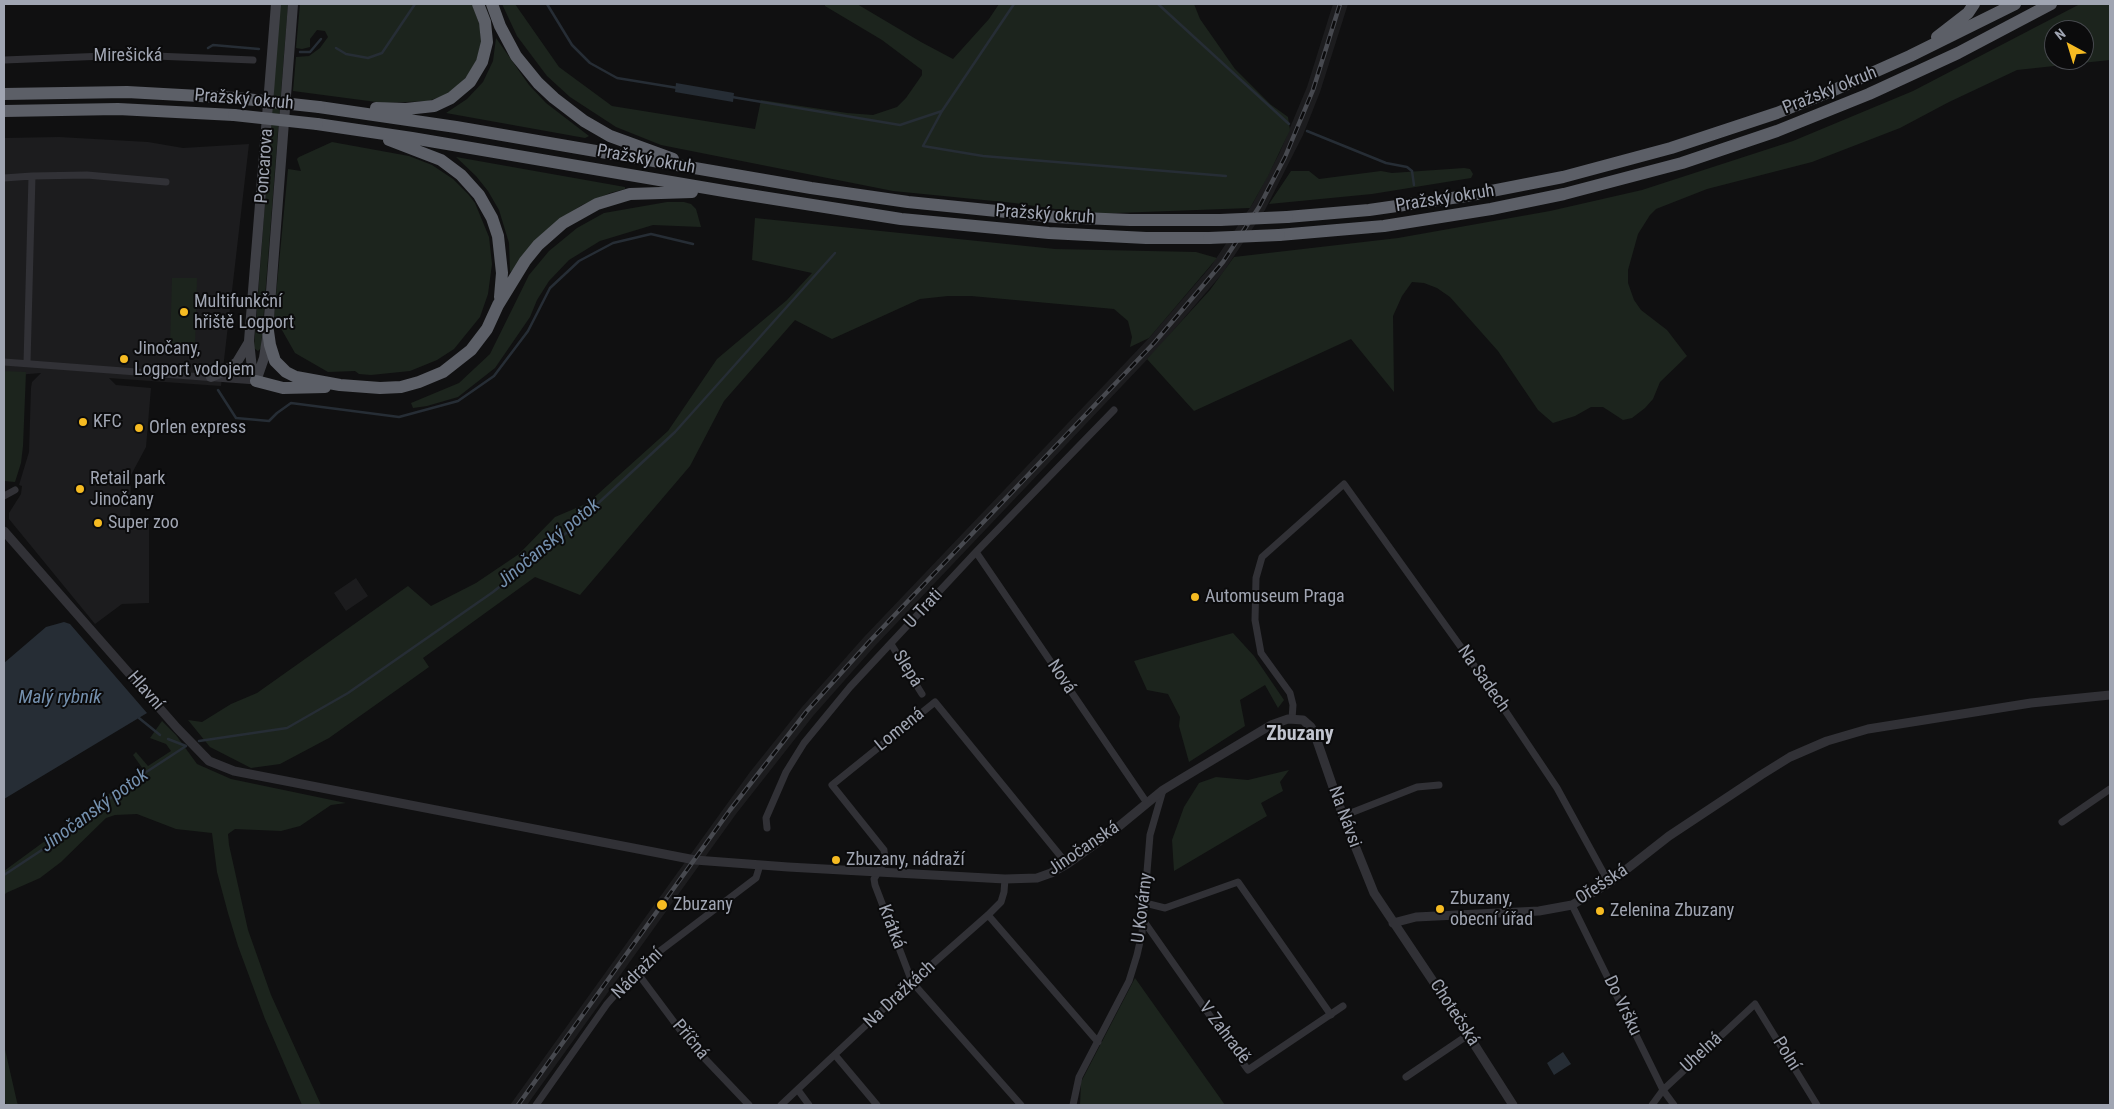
<!DOCTYPE html>
<meta charset="utf-8">
<style>
body{margin:0}
#map{position:relative;width:2114px;height:1109px;overflow:hidden;background:#101011;font-family:"Roboto Condensed",sans-serif}
canvas{display:block}
.frame{position:absolute;inset:0;border:5px solid #a0a5b2;pointer-events:none}
.north{position:absolute;left:2044px;top:20px;width:50px;height:50px;box-sizing:border-box;background:#0b0b0c;border:1px solid #47494e;border-radius:50%;rotate:321deg;font-size:14px;font-weight:700;line-height:20px;text-align:center;color:#a0a5b2}
.north::after{content:'';display:block;margin:auto;width:18px;height:22px;background:#f6bb22;clip-path:polygon(50% 0,100% 100%,50% 72%,0 100%)}
</style>
<div id="map">
<canvas width="2114" height="1109"></canvas>
<div class="frame"></div>
<div class="north">N</div>
</div>
<script>
const g = document.querySelector('canvas').getContext('2d');
g.lineJoin = 'round';
function fill(path, color) {
  g.fillStyle = color;
  g.fill(path, 'evenodd');
}
function poly(rows) {
  const path = new Path2D();
  for (const r of rows) {
    path.moveTo(r[0], r[1]);
    for (let i = 2; i < r.length; i += 2) path.lineTo(r[i], r[i + 1]);
  }
  return path;
}
function strokePath(path, color, width, dash) {
  g.strokeStyle = color;
  g.lineWidth = width;
  g.lineCap = dash ? 'butt' : 'round';
  g.setLineDash(dash || []);
  g.stroke(path);
}
function label(font, color, halo, rows, align = 'center') {
  g.font = font + ' "Roboto Condensed",sans-serif';
  g.lineWidth = 4;
  g.setLineDash([]);
  g.textBaseline = 'middle';
  g.strokeStyle = halo;
  g.fillStyle = color;
  for (const [text, x, y, turn = 0] of rows) {
    g.save();
    g.translate(x, y);
    g.rotate((+turn || 0) * Math.PI / 180);
    g.textAlign = isNaN(turn) ? turn : align;
    if (halo) g.strokeText(text, 0, 0);
    g.fillText(text, 0, 0);
    g.restore();
  }
}
const built = poly([
 [1333,4,1348,4,1320,92,1303,135,1265,210,1222,274,1159,347,874,647,813,716,736,814,527,1105,510,1105,750,772,802,707,864,637,1149,338,1211,266,1253,203,1279,154,1307,87],
 [59,137,148,142,183,148,249,144,221,386,109,378,116,385,151,388,146,447,131,475,130,523,149,524,149,603,122,604,95,624,9,519,9,513,21,494,22,486,19,485,29,452,31,388,32,382,41,373,4,376,4,138],
 [356,578,368,596,346,611,334,593]
]);
const green = poly([
 [280,4,288,4,261,348,258,351,254,348],
 [300,4,472,4,480,26,481,43,477,59,468,75,456,88,443,96,428,101,384,103,293,91,296,57,309,56,320,48,328,37,325,31,317,30,310,39,310,47,302,49,296,48],
 [502,4,515,4,559,67,612,106,755,129,761,100,847,113,873,115,897,107,906,98,922,75,922,70,882,40,825,6,825,4,857,4,921,42,953,59,989,19,999,4,1194,4,1200,19,1235,69,1270,104,1288,117,1290,130,1268,176,1250,208,1090,214,1014,203,893,191,661,145,616,127,570,97,547,76,517,36],
 [2080,4,2110,4,2110,60,2017,70,1949,102,1900,128,1812,162,1707,189,1656,209,1650,215,1638,234,1628,270,1628,283,1634,300,1641,310,1667,330,1687,356,1660,382,1653,399,1645,408,1632,418,1623,420,1603,407,1591,407,1575,416,1553,423,1538,410,1498,351,1450,297,1437,288,1424,283,1412,282,1402,296,1393,316,1394,392,1351,339,1194,411,1147,359,1210,290,1234,257,1398,238,1550,211,1642,190,1793,141,1913,91],
 [2054,30,2084,30,2084,60,2054,60],
 [496,38,529,85,546,103,589,136,585,138,446,113,467,99,483,82,493,61],
 [332,142,409,156,432,165,453,179,468,194,475,203,489,237,492,264,488,294,480,317,454,349,437,360,410,371,371,375,359,374,355,371,328,372,295,353,274,316,288,169,301,171,297,159,299,157],
 [456,157,625,187,625,189,610,193,582,205,568,214,511,272,510,271,509,243,499,210,488,191,476,176],
 [1464,168,1470,169,1473,174,1471,178,1372,194,1269,204,1291,171,1309,171,1319,179,1381,171,1392,173],
 [667,202,684,202,691,204,696,209,701,227,653,225,600,241,569,260,549,281,537,300,530,317,495,368,458,397,427,406,413,408,411,403,459,383,490,354,529,275,549,251,577,228,604,213],
 [755,218,1055,249,1196,252,1217,258,1149,338,1130,347,1132,337,1128,321,1114,309,971,296,948,296,920,299,832,339,795,320,724,401,690,466,580,595,535,577,423,658,429,667,329,738,280,764,251,768,210,747,188,720,202,722,231,704,257,693,408,586,431,606,476,583,519,554,555,517,588,503,668,431,717,359,787,300,812,273,752,260],
 [172,278,197,278,195,346,170,346],
 [4,371,26,372,23,446,21,463,15,482,4,481],
 [1233,633,1254,656,1284,700,1278,708,1265,685,1240,700,1245,726,1189,762,1179,726,1180,717,1168,694,1147,690,1134,661],
 [162,721,176,735,197,764,231,779,346,803,331,805,300,826,281,831,235,829,228,834,229,845,248,930,271,995,321,1105,302,1105,265,1019,238,946,228,913,217,872,212,833,176,829,137,814,115,815,106,818,61,862,40,878,6,893,4,896,4,871,143,769,133,755,136,752,148,766,171,751,166,744,150,738],
 [1289,770,1280,782,1283,791,1261,803,1267,816,1174,871,1172,840,1184,807,1199,783,1216,777,1248,780],
 [1135,978,1225,1105,1080,1105,1081,1082],
 [4,1045,17,1102,18,1105,6,1105,4,1097]
]);
const water = poly([
 [676,83,734,93,733,102,675,92],
 [64,622,70,624,147,713,4,799,4,663,46,627],
 [1563,1052,1571,1064,1554,1075,1547,1063]
]);
const stream = poly([
 [547,4,572,45,590,63,617,78,678,88],
 [1014,4,942,111,923,146,983,156,1226,176],
 [1158,4,1289,124],
 [208,48,213,45,259,49],
 [336,48,346,54,368,58,382,53,415,4],
 [300,52,310,52,321,39],
 [732,97,900,125,942,111],
 [1307,131,1386,163,1407,167,1412,171,1414,185],
 [218,390,236,418,269,421,277,413,291,403,399,417,458,401,494,376,528,331,550,288,579,261,613,243,651,234,693,244],
 [139,718,160,735],
 [168,739,186,746],
 [199,741,287,728,348,693,493,592,565,534,675,432,835,253],
 [4,875,63,836,128,784,186,746]
]);
const minor = poly([
 [4,60,131,55,253,60],
 [4,178,32,176],
 [4,362,256,381],
 [27,363,32,176,87,175,166,182],
 [4,496,15,490],
 [976,552,1147,803],
 [891,644,922,694],
 [1292,719,1293,705,1290,693,1261,653,1255,620,1256,578,1262,557,1344,484,1486,682,1557,788,1609,883],
 [1343,816,1417,787,1439,785],
 [2062,822,2110,789],
 [767,828,766,818,786,772,804,743,850,687,976,552,1114,410],
 [1145,903,1165,908,1238,882,1331,1015],
 [1572,905,1663,1090,1674,1105],
 [988,915,1098,1042],
 [1143,920,1248,1070,1343,1006],
 [636,971,689,1042,749,1105],
 [835,1055,877,1105],
 [1406,1077,1468,1035],
 [798,1090,809,1105],
 [536,1105,607,1004,636,971,652,957,756,878,760,865],
 [781,1105,912,982,988,915,1001,902,1004,892,1005,879],
 [1021,1105,912,982,875,885,874,879,885,860,884,850,832,785,935,702,1067,864],
 [1073,1105,1079,1077,1129,981,1137,955,1142,933,1150,835,1163,790],
 [1652,1105,1663,1090,1755,1004,1817,1105]
]);
const tertiary = poly([
 [4,531,177,728,209,761,234,771,695,860,788,867,1005,879,1037,878,1051,873,1067,864,1112,832,1163,790,1181,779,1271,725,1288,719,1303,720,1311,727,1314,732,1343,816,1374,893,1453,1011,1513,1105],
 [1393,923,1416,917,1539,911,1572,905,1609,883,1669,836,1761,775,1790,757,1827,741,1868,729,2031,703,2110,695]
]);
const secondary = poly([
 [211,377,223,372,237,362,249,342],
 [256,381,264,358,268,331,293,4],
 [256,381,252,369,249,341,276,4]
]);
const motorway = poly([
 [492,4,500,26,516,56,538,83,554,98,584,121,610,136,673,159],
 [1937,37,1968,13,1974,4],
 [4,94,127,92,236,98],
 [319,107,456,127,811,188,908,202,1056,217,1130,220,1220,220],
 [376,108,406,109,434,106,451,98,470,82,482,62,487,42,485,22,478,4],
 [4,111,118,109,234,115],
 [317,124,412,138,730,192,901,219,1049,233,1146,238,1209,238],
 [389,140,441,160,461,175,479,195,492,218,498,236,502,273,500,297],
 [1287,217,1369,210,1466,196,1563,177,1671,148,1777,113,1834,90,1910,56,2015,4],
 [1279,235,1384,226,1491,209,1564,194,1682,163,1777,131,1869,94,1958,53,2051,4],
 [268,331,270,345,275,361,286,372,296,377,340,385,380,388,401,387,419,382,443,372,471,350,487,329,498,305,525,261,538,245,563,223,597,204,630,194,692,192],
 [256,381,283,388,325,387]
]);
const rail = poly([
 [518,1105,730,810,807,711,869,642,1154,343,1223,262,1259,207,1285,157,1313,90,1340,4]
]);
const motorwayBridge = poly([
 [236,98,319,107],
 [234,115,317,124],
 [1220,220,1287,217],
 [1209,238,1279,235]
]);
const markers = [
 [184,312,5,"#f6bb22"],
 [124,359,5,"#f6bb22"],
 [83,422,5,"#f6bb22"],
 [139,428,5,"#f6bb22"],
 [80,489,5,"#f6bb22"],
 [98,523,5,"#f6bb22"],
 [1195,597,5,"#f6bb22"],
 [836,860,5,"#f6bb22"],
 [662,905,6,"#f6bb22"],
 [1440,909,5,"#f6bb22"],
 [1600,911,5,"#f6bb22"]
];
const streetNames = [
 ["Mirešická",128,56],
 ["Pražský okruh",1830,91,-22],
 ["Pražský okruh",244,100,5],
 ["Pražský okruh",646,160,10],
 ["Poncarova",265,166,-86],
 ["Pražský okruh",1445,199,-9],
 ["Pražský okruh",1045,215,4],
 ["U Trati",924,609,-47],
 ["Slepá",907,669,58],
 ["Nová",1061,677,56],
 ["Na Sadech",1483,679,55],
 ["Hlavní",145,691,49],
 ["Lomená",900,730,-39],
 ["Na Návsi",1344,817,70],
 ["Jinočanská",1084,849,-34],
 ["Ořešská",1602,885,-33],
 ["U Kovárny",1143,908,-83],
 ["Krátká",891,927,69],
 ["Nádražní",638,974,-45],
 ["Na Dražkách",900,995,-43],
 ["Do Vršku",1622,1006,64],
 ["Chotečská",1454,1013,57],
 ["V Zahradě",1224,1033,53],
 ["Příčná",690,1040,50],
 ["Uhelná",1702,1053,-43],
 ["Polní",1786,1054,58]
];
const poiNames = [
 ["Multifunkční",194,302],
 ["hřiště Logport",194,323],
 ["Jinočany,",134,349],
 ["Logport vodojem",134,370],
 ["KFC",93,422],
 ["Orlen express",149,428],
 ["Retail park",90,479],
 ["Jinočany",90,500],
 ["Super zoo",108,523],
 ["Automuseum Praga",1205,597],
 ["Zbuzany, nádraží",846,860],
 ["Zbuzany,",1450,899],
 ["obecní úřad",1450,920],
 ["Zbuzany",673,905],
 ["Zelenina Zbuzany",1610,911]
];
const waterNames = [
 ["Jinočanský potok",549,544,-40],
 ["Malý rybník",60,698],
 ["Jinočanský potok",95,811,-36]
];
const quarterNames = [
 ["Zbuzany",1300,735]
];
fill(built, '#1c1c1e');
fill(green, '#1c241d');
fill(water, '#262d35');
strokePath(stream, '#262d35', 2.5);
strokePath(minor, '#313136', 7);
strokePath(tertiary, '#313136', 9);
strokePath(secondary, '#3f4046', 10);
strokePath(motorway, '#5c5f67', 12);
strokePath(rail, '#47494f', 4.5);
strokePath(rail, '#0b0b0c', 2.5, [8]);
strokePath(motorwayBridge, '#5c5f67', 12);
for (const [x, y, r, color] of markers) {
  const dot = new Path2D();
  dot.arc(x, y, r, 0, 2 * Math.PI);
  g.fillStyle = color;
  g.fill(dot);
  strokePath(dot, '#0b0b0c', 2);
}
label('18px', '#a0a5b2', '#0b0b0c', streetNames);
label('18px', '#a0a5b2', '#0b0b0c', poiNames, 'left');
label('italic 19px', '#7591af', '#0b0b0c', waterNames);
label('bold 20px', '#c1c4ce', '#0b0b0c', quarterNames);
</script>
